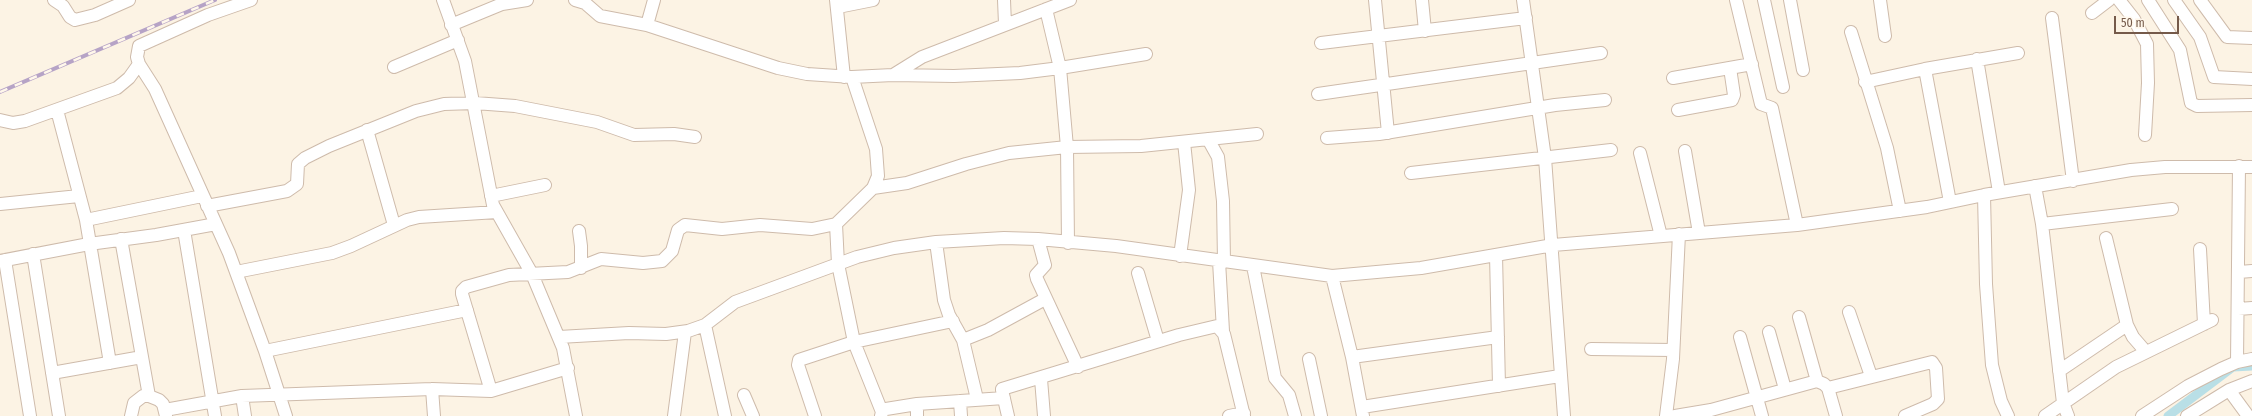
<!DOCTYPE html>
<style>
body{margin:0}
#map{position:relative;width:2252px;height:416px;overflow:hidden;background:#fcf3e4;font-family:"Fira Sans Condensed",sans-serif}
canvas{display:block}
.scale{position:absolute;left:2114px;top:16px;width:65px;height:18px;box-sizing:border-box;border:2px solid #755a4a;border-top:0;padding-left:5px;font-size:12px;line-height:14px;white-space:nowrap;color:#755a4a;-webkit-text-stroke:3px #fff7eb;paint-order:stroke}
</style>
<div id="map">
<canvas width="2252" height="416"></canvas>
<div class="scale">50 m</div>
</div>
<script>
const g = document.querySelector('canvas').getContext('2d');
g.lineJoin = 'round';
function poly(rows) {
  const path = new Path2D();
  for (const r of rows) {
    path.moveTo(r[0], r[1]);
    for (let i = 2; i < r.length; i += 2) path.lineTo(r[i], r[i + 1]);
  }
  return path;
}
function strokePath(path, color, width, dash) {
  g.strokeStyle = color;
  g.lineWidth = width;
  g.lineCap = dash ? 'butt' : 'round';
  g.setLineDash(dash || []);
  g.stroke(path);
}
const canal = poly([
 [2168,416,2233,367,2252,366]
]);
const minor = poly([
 [54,0,63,6,70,17,75,20,95,15,129,0],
 [251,0,208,15,139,46,137,57,139,64,155,89,229,253,265,351,286,416],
 [443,0,465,61,493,205,532,274,563,348,576,416],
 [575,0,585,3,600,16,647,25,778,68,807,74,852,77,893,75,922,57,1070,0],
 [836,0,844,77],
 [1004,0,1005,24],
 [1375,0,1388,133],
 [1422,0,1425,31],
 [1523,0,1545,158,1564,416],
 [1736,0,1761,104,1772,108,1797,225],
 [1764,0,1783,87],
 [1790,0,1803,70],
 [1880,0,1885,36],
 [2119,0,2134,19,2147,44,2148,83,2145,135],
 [2148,0,2180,50,2191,103,2197,106,2252,105],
 [2174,0,2200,37,2214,77,2252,79],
 [2200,0,2227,37,2252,38],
 [838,7,873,0],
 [1046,9,1060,68,1146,54],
 [2092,13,2109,0],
 [2052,18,2073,181],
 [451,25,502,4,527,0],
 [647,25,654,0],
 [1851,32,1887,148,1900,211],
 [1321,43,1526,18],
 [1977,59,1999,192],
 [394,67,458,40],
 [1925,69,1950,202],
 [893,75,954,76,1020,73,1060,68,1067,147,1068,243],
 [1673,78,1752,64],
 [1865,82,1925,69,2018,53],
 [1318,94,1601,53],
 [57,110,86,220,110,363],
 [1678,110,1732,100,1734,95,1730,68],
 [0,120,13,123,25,121,117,88,129,78,139,64],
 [367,130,394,225],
 [1327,138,1379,134,1555,105,1605,100],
 [1208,139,1218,157,1223,201,1224,262],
 [1685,151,1699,233],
 [1640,153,1661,236],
 [1411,173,1611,150],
 [2035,186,2042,224,2063,403,2068,416],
 [873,188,907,183,966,164,1009,153,1067,147,1141,146,1257,134],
 [1984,195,1986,284,1992,365,2001,401,2008,416],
 [491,196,545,185],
 [0,204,79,196],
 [207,206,287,191,297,184,298,164,305,158,329,146,416,111,444,104,475,103,515,106,597,122,634,135,674,134,695,137],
 [86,220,202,196],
 [836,224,838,264,854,342,882,412],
 [2042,224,2172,209],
 [184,230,215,416],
 [579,231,581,246,581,268],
 [2106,238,2127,325,2133,337,2146,352],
 [121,239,149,396],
 [1038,239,1045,265,1036,275,1037,279,1078,367],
 [936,242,944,300,949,315,963,340,977,399],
 [2200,249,2204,324],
 [33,254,59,416],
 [1496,255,1499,386],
 [1180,256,1189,190,1184,142],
 [5,260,30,416],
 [0,261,89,244,156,235,216,224],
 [1219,261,1223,331],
 [1253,266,1275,378,1289,395,1295,416],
 [236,272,332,253,351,246,407,220,419,217,497,212],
 [2239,272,2252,271],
 [1138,273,1158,341],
 [1332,276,1352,357,1363,416],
 [2238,309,2252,308],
 [1849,312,1871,376],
 [1799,317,1817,381],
 [705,325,725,416],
 [1769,332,1785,389],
 [559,337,629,333,666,334,688,331,705,325,735,302,857,257,894,248,936,242,1004,238,1038,239,1116,246,1332,276,1421,268,1553,245,1797,225,1927,207,1984,195,2131,170,2165,167,2252,167],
 [1740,337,1762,416],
 [963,340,988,330,1045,299],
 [1591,349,1673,350],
 [265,351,467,310],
 [1352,357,1498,337],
 [1309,359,1321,416],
 [2237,362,2239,166],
 [2059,371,2127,325],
 [52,373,142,357],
 [1041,379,1044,416],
 [1828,388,1932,362,1936,368,1938,399,1933,404,1905,416],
 [432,389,434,416],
 [1002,389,1179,335,1217,326,1224,334,1244,416],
 [1002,390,1008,416],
 [2229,390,2248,416],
 [491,391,462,294,462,291,466,287,509,275,568,272,601,259,643,263,662,261,672,251,678,230,685,225,722,229,760,225,812,229,836,224,873,188,878,176,876,149,852,77],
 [744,395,753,416],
 [242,396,245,416],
 [960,401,961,416],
 [917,404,917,416],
 [1362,407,1560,376],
 [165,410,242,396,432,389,491,391,568,368],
 [131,416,134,403,143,396,149,396,159,400,163,404,166,416],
 [674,416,685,332],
 [815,416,798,365,799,360,854,342,953,321],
 [881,416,882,412,886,409,917,404,1004,398],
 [1229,416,1244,413],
 [1666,416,1673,359,1679,234],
 [1675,416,1711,410,1817,381,1824,384,1828,388,1836,416],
 [2045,416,2116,367,2212,320],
 [2142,416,2188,386,2221,369,2237,362,2252,359],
 [2187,416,2229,390,2252,381]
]);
const rail = poly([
 [0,92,215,0]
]);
strokePath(canal, '#b9dfe6', 9);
strokePath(minor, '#cebbab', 14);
strokePath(minor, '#fff', 12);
strokePath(rail, '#b6a3c6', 4);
strokePath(rail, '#fff7eb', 2.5, [8]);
</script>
